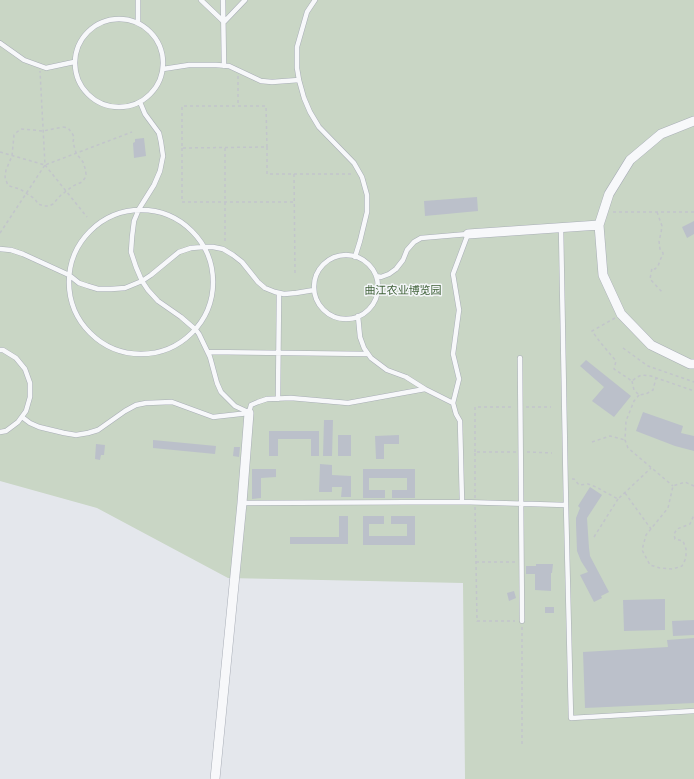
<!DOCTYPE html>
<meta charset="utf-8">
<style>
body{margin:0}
canvas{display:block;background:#e4e7ec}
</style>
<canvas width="694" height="779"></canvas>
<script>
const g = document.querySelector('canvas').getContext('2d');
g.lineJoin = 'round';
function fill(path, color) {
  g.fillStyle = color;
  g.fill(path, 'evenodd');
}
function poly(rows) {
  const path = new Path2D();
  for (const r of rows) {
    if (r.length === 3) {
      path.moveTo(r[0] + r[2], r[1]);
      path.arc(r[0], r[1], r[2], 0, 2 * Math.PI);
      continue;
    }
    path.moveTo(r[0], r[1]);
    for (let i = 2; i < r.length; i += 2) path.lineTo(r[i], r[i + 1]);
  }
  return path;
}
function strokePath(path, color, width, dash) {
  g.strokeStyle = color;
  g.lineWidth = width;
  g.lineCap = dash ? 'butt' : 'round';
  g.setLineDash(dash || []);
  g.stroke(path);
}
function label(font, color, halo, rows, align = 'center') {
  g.font = font + ' Helvetica,"Noto Sans SC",sans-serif';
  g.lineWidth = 3;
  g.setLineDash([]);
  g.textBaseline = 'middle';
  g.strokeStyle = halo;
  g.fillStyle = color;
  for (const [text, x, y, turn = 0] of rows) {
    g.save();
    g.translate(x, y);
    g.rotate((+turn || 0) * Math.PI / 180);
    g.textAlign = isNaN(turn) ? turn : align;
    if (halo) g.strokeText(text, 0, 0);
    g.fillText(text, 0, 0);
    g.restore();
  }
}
const green = poly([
 [0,0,694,0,694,779,465,779,463,583,228,578,97,508,0,481]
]);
const building = poly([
 [144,138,146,156,134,158,133,143,135,142,135,139],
 [477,197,478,211,425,216,424,201],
 [694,221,694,234,687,238,682,227],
 [586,360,631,396,614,417,592,401,604,387,580,366],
 [643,412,683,426,681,433,694,436,694,451,675,446,636,431],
 [324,420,333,420,332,456,323,456],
 [269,431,319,431,319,456,311,456,311,439,278,439,278,456,269,456],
 [338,435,351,435,351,456,338,456],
 [399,435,399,444,384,444,384,459,376,459,375,436],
 [153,440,216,446,215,454,153,448],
 [96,444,105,445,104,455,101,455,100,460,95,459],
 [234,447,240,447,239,457,233,456],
 [320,464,332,465,332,475,351,476,351,497,341,497,342,487,332,487,332,492,319,492],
 [252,469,276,469,276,477,261,478,261,498,252,499],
 [363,469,415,469,415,498,392,498,392,490,407,490,407,478,369,478,369,490,385,490,385,498,363,498],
 [590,487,602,495,587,518,589,548,590,556,609,592,601,596,602,598,594,602,580,575,588,572,581,561,577,551,576,524,576,518,580,508,578,506],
 [339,516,348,516,348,544,290,544,290,537,339,537],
 [363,516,384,516,384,524,369,524,369,536,407,536,407,524,391,524,391,516,415,516,415,545,363,545],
 [536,564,553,564,552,573,551,573,551,591,535,590,535,574,526,574,526,566,536,566],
 [514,591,516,598,509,601,507,593],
 [665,599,665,630,624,631,623,600],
 [545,607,554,607,554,613,545,613],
 [694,620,694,635,673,636,672,621],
 [694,638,694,703,585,708,583,652,668,647,667,640]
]);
const path = poly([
 [238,76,238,106],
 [63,127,68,128,72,133,74,137,73,142,76,153,83,162,85,168,86,174,85,178,82,182,73,186,61,195,53,204,49,206,44,206,38,204,35,199,20,189,9,186,7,183,5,177,6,170,12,156,14,135,17,132,21,129,43,131,63,127],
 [267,147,266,106,182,106,182,148,267,147,267,174,353,174],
 [182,148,182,202,295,202],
 [225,148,225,244],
 [0,152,45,165,132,132],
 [45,165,87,217],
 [294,174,295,273],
 [613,212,694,212],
 [657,212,662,226,661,233,659,241,660,249,663,253,663,256,661,258,658,266,655,269,652,268,650,279,662,292],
 [0,233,45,165,40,71],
 [615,318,592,331,600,342,616,361,614,369,632,381,637,377,642,375,651,376,694,391],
 [623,348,648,366,694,382],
 [632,381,634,390,639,395,646,394,653,390,656,378],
 [639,395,634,401,626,421,625,440,628,448,673,486],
 [526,407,551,407],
 [592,442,610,436,625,440],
 [475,452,475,407,514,407],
 [527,452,552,453],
 [572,479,574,479,579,485,588,484,596,487,618,499,651,468],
 [694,486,685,482,673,486,668,508,646,535,642,550,650,565,660,568,673,569,682,566,686,558,686,549,683,541,675,539,674,534,677,529,690,524,694,515],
 [625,493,651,529],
 [475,498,475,452,516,452],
 [475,507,477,621,515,621],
 [594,537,618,499],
 [476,562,516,562],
 [522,627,522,747]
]);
const lane = poly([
 [201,0,224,22,245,0],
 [223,0,224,66],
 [119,63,44],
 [138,23,138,0],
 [0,43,24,60,46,68,74,62],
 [163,69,189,65,216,65,229,66,261,81,272,82,299,80,304,98,310,112,319,127,354,163,362,177,367,195,367,212,360,241,355,257],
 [299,80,297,68,297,47,307,12,315,0],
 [140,102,145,114,159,133,161,142,163,156,160,171,154,185,139,209,134,221,132,237,131,252,136,267,142,281,148,290,158,301,181,317,196,330,199,334,210,357,217,383,221,392,235,406,248,412],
 [141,282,72],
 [0,249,11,250,23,254,69,275,79,283,88,286,98,289,111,289,125,288,142,281,151,275,168,261,179,252,191,248,204,247,213,247,223,249,233,255,242,262,258,282,265,288,275,292,284,294,296,293,314,290],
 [346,287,32],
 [358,316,360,337,364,348,371,358,387,370,406,377,425,389],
 [0,350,3,350,16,358,25,369,30,383,30,397,26,411,18,422,6,431,0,432],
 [208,352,368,354],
 [520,358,522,621],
 [278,399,279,293],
 [453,403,456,414,460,421,462,502],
 [22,417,30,423,39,427,64,433,76,435,88,433,98,430,125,411,136,405,146,403,172,402,213,417,249,413,251,405,258,402,267,399,291,398,348,403,425,389,453,403,459,379,453,354,459,310,453,274,468,234,421,238,414,242,407,250,403,260,396,269,389,274,381,277,376,276],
 [242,503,462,502,566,505,561,227],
 [566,505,571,718,694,711]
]);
const street = poly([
 [694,121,661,134,630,160,609,194,599,225,603,275,621,314,651,345,690,364,694,364],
 [468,234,599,225],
 [215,779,242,503,249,413]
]);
const parkNames = [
 ["曲江农业博览园",403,291]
];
fill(green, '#c9d6c5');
fill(building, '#bbc0ca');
strokePath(lane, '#a9aeb7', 5.5);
strokePath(street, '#a9aeb7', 10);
strokePath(path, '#c2c5cb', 1.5, [3, 3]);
strokePath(lane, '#f7f8fa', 4.5);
strokePath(street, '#f7f8fa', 9);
label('11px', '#3f6138', '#f4f6f9', parkNames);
</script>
